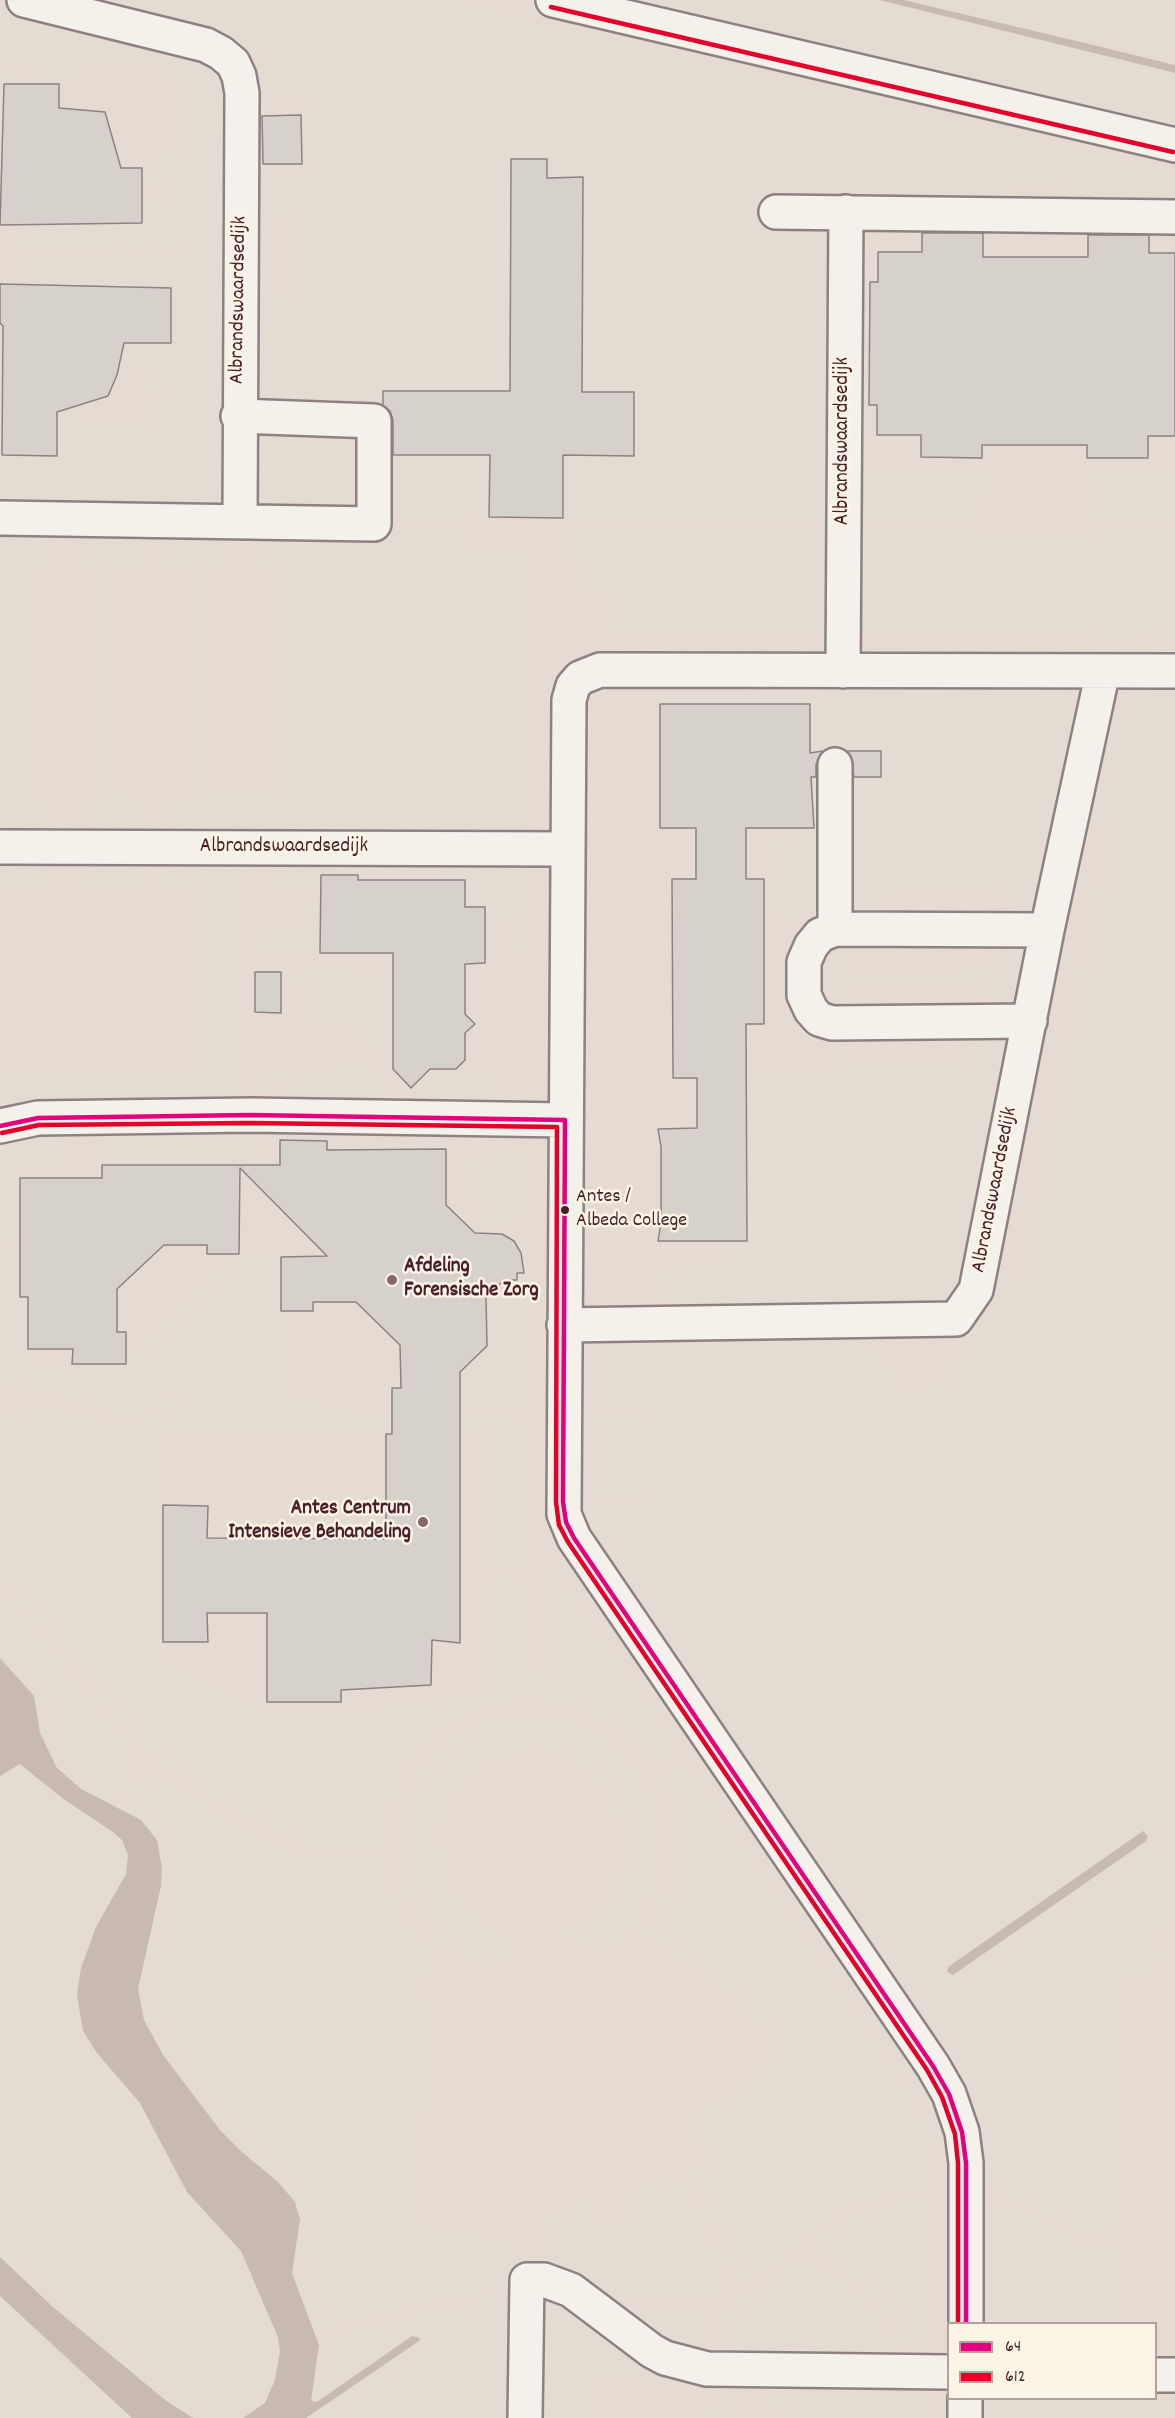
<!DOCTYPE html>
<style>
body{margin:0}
#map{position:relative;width:1175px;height:2418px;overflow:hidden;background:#f0ebe3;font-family:Dekko,sans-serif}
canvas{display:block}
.legend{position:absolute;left:947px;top:2322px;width:210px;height:78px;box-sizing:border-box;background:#fcf5e5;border:2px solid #b59f9b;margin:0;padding:8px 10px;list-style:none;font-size:18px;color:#4a1f2b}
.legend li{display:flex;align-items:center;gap:12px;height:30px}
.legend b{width:30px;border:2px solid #b59f9b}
</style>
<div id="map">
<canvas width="1175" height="2418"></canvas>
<ul class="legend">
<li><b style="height:8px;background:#e5007d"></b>64</li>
<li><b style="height:8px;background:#e4002b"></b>612</li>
</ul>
</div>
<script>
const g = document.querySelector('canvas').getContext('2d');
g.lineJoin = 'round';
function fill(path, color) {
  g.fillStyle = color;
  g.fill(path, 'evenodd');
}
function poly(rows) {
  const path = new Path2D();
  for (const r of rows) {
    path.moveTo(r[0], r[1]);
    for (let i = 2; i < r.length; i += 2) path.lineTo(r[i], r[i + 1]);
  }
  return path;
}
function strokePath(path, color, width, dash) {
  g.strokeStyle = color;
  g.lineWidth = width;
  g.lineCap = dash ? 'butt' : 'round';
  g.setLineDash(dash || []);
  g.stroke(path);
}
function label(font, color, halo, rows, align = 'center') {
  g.font = font + ' Dekko,sans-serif';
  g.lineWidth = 5;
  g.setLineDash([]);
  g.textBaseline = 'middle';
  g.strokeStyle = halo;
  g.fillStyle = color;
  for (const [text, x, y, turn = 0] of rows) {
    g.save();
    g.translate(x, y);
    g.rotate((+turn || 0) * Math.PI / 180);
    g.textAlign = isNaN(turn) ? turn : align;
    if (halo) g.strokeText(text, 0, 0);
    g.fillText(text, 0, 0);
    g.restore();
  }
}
const built = poly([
 [0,0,855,0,1175,77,1175,2418,6,2418,0,2413],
 [948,2324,1156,2324,1156,2398,948,2398]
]);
const green = poly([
 [59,0,445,0,1175,172,1175,210,1063,208,1063,184,1008,183,1007,201,825,226,833,232,829,516,823,519,563,518,563,455,634,455,634,392,544,392,582,377,583,177,558,178,557,195,511,160,510,376,527,391,384,391,383,410,264,408,252,395,252,298,283,298,282,198,253,198,253,175,302,175,302,97,253,96,253,78],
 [618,0,879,0,1175,73,1175,131],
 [904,0,1175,0,1175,65,1102,47],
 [0,3,115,29,225,69,230,252,170,252,170,187,142,186,142,158,174,157,173,79,159,79,158,59,69,60,69,84,36,84,36,65,0,65],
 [0,73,20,73,20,84,4,84,2,114,4,167,0,167],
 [142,200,162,200,163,251,21,250,21,225,142,223],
 [21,259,230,260,226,501,222,504,0,506,0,334,3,334,2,455,22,456,22,465,39,465,40,455,57,455,57,396,77,404,80,429,144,428,143,397,155,397,155,405,167,405,167,381,156,381,155,389,143,389,143,365,120,362,111,343,177,322,177,309,171,308,171,288,111,286,52,287,52,285,21,285],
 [360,430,365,507,263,513,253,503,255,438,259,432],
 [383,455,490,455,489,511,461,511,461,517,389,517],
 [852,474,986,474,986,496,976,497,975,519,870,519,859,514],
 [1083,475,1175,475,1175,519,1092,519,1093,497,1083,497],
 [0,529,46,535,49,543,50,568,25,568,24,798,49,798,49,823,43,832,0,834],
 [269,530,460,532,461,553,526,554,524,836,176,834,170,829,169,798,193,797,193,569,170,568,170,536,218,534,226,547,226,569,201,569,202,797,282,796,282,569,257,568,258,543],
 [563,531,825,532,831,537,835,634,608,633,608,591,583,591,583,558,563,557],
 [860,532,976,532,976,537,1092,538,1093,532,1175,532,1175,636,1151,635,1150,627,1137,627,1137,635,851,634],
 [84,534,135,536,138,542,139,568,114,569,113,798,139,798,139,824,135,831,86,833,81,826,81,798,105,798,105,569,80,568,81,542],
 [655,647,824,647,824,656,655,655],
 [863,647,1139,649,1138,657,863,656],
 [662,683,810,684,810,690,662,690],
 [820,683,1020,684,1019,704,1024,705,1025,684,1063,685,1063,691,1075,705,1078,719,1035,911,1006,916,1005,890,884,890,883,916,870,914,862,908,855,891,854,778,881,776,881,751,854,752,854,744,820,743],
 [1131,685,1175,685,1175,1915,1146,1935,1160,1957,1151,1965,1149,1976,1123,1976,1122,2237,1105,2237,1079,2230,1022,2197,995,2190,979,2190,978,2152,586,1528,577,1505,647,1505,647,1492,593,1492,594,1416,648,1416,647,1403,593,1403,594,1348,667,1349,668,1332,857,1335,906,1397,928,1397,965,1350,955,1338,991,1283,1016,1288,1111,824,1087,818,1111,711,1130,692],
 [662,697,810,698,810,703,663,704],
 [543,707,553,707,553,833,542,833],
 [775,837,820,837,818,901,812,911,802,916,775,917],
 [0,858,47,863,49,885,0,885],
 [524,859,524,956,516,956,510,916,493,916,493,864],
 [84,861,135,863,139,885,79,886,80,868],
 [485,863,485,907,465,907,465,880,427,880,427,864],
 [241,864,240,1104,155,1104,155,1071,193,1070,193,887,168,886,169,872,178,865],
 [277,864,357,864,357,875,321,875,321,890,277,890],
 [542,892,552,893,552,944,542,943],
 [308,907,321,907,320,952,308,952],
 [299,930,299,951,256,951,256,931],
 [843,947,847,948,847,974,993,973,993,947,1016,947,1027,955,1016,1004,1012,1007,981,1008,981,981,847,982,847,1008,833,1007,826,996,828,958],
 [541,952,552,952,550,1096,541,1103],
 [298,972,353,972,354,1025,299,1025],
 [362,973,377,973,377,1046,362,1046],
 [837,1039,847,1039,848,1065,969,1064,970,1039,999,1039,1008,1047,962,1293,951,1307,665,1309,664,1268,717,1267,717,1241,750,1240,747,1239,747,1130,750,1129,747,1128,746,1076,826,1075,827,1049,831,1042],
 [377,1069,377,1097,383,1097,383,1104,292,1104,291,1081,270,1081,270,1104,255,1104,255,1070],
 [0,1070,52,1070,52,1104,14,1104,2,1099],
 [58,1070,149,1071,150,1104,57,1104],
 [432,1073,492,1073,492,1104,412,1104,412,1092],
 [251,1137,252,1165,102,1165,101,1138],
 [39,1138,65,1138,64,1169,0,1171,0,1147,4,1142,27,1143],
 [541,1142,551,1165,550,1331,540,1331],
 [492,1152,523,1153,522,1219,482,1220,482,1205,471,1194,467,1176,477,1158],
 [0,1178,16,1178,15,1231,8,1237,0,1237],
 [0,1253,15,1253,15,1300,25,1301,25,1367,54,1368,59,1374,60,1388,56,1394,13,1385,0,1373],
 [239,1254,281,1257,280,1398,386,1419,386,1434,151,1431,150,1654,255,1713,357,1713,486,1692,486,1580,521,1580,520,1697,470,1709,446,1722,425,1739,407,1761,392,1786,384,1814,380,1844,324,1847,306,1843,222,1803,177,1773,139,1741,33,1614,0,1567,0,1416,33,1410,47,1411,125,1427,134,1427,155,1418,179,1392,184,1373,186,1334,181,1311],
 [517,1273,523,1273,522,1409,472,1408,471,1405,460,1405,460,1375,454,1360,487,1345,487,1327,471,1327,471,1313,504,1280,517,1280],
 [175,1317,176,1359,174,1375,163,1395,154,1404,145,1410,127,1415,111,1413,70,1399,67,1369,72,1364,126,1364],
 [540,1346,550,1346,549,1491,539,1492],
 [461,1421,522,1421,520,1567,486,1567,486,1433,460,1433],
 [539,1505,549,1505,931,2091,948,2135,951,2190,941,2190,941,2164,937,2134,920,2091,539,1527],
 [539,1550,676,1752,654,1767,630,1738,599,1715,571,1703,538,1697],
 [0,1591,130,1753,132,1762,111,1805,81,1789,57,1768,40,1733,34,1696,0,1658],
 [520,1716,520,1751,487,1760,466,1775,444,1803,435,1836,439,1872,455,1903,478,1924,503,1935,500,1971,459,1954,440,1939,423,1919,405,1885,400,1862,399,1836,403,1814,411,1790,426,1766,441,1750,476,1726],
 [538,1716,577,1725,611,1746,640,1780,653,1812,657,1853,649,1889,631,1923,603,1950,564,1932,594,1913,614,1884,622,1863,624,1844,619,1814,609,1794,594,1775,569,1758,538,1750],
 [20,1763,62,1798,102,1823,126,1847,128,1863,126,1874,96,1927,81,1968,77,1995,80,2018,83,2031,97,2053,140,2103,180,2183,241,2251,278,2337,279,2364,271,2393,265,2403,243,2418,193,2418,182,2413,53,2307,0,2257,0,1776],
 [683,1763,904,2092,921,2126,927,2155,928,2190,888,2191,844,2206,816,2224,763,2271,742,2284,733,2279,726,2251,694,2178,698,2166,707,2160,686,2124,738,2087,782,2040,751,2017,748,2021,738,2013,745,2002,648,1933,666,1898,675,1858,672,1810,660,1779],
 [145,1772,157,1775,221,1819,298,1855,324,1861,382,1861,390,1898,400,1918,419,1946,436,1962,409,1995,430,2009,410,2225,512,2244,517,2251,516,2275,465,2294,420,2302,314,2330,292,2273,300,2220,295,2202,279,2182,243,2153,220,2130,163,2055,144,2020,138,1989,147,1941,158,1903,162,1868,157,1840,141,1820,124,1811],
 [669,2178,676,2178,680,2182,714,2257,716,2276,712,2292,706,2295,681,2298,624,2296,593,2289,555,2270,550,2254,551,2220,555,2212,590,2202,593,2222,600,2221,602,2228,631,2222,630,2214,636,2212,630,2193],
 [900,2203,927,2203,927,2359,913,2359,895,2321,879,2300,851,2275,823,2257,819,2250,824,2237,853,2217,869,2210],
 [941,2203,951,2204,948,2359,940,2359],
 [979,2204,1013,2208,1082,2247,1121,2251,1121,2323,978,2324],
 [798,2261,825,2274,855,2296,880,2325,899,2359,798,2358,798,2342,784,2341,783,2358,718,2354,716,2350,723,2318,729,2308,752,2295],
 [514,2291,518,2418,306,2418,420,2338,412,2336,314,2403,311,2401,319,2343,421,2316,466,2308],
 [545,2292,688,2379,688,2387,674,2385,673,2387,598,2371,587,2418,534,2418,534,2303],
 [0,2296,99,2385,132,2418,0,2418],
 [617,2310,649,2313,703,2311,708,2317,701,2353,686,2354],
 [734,2382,740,2390,735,2418,712,2418,718,2386],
 [772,2393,903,2393,901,2418,780,2418,783,2406,770,2404],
 [917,2393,927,2393,927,2418,916,2418],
 [940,2394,948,2394,950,2418,940,2418],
 [1156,2394,1175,2394,1175,2418,978,2418,978,2399,1156,2398]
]);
const water = poly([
 [879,0,904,0,1102,47,1175,65,1175,73],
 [0,1658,34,1696,40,1733,57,1768,81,1789,141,1820,157,1840,162,1868,161,1886,138,1989,144,2020,163,2055,220,2130,243,2153,278,2182,295,2202,300,2220,292,2273,319,2345,311,2401,317,2402,412,2336,420,2338,419,2341,306,2418,243,2418,265,2403,275,2380,280,2352,278,2337,268,2314,241,2251,187,2192,140,2103,97,2053,83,2031,77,1995,81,1968,96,1927,126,1874,128,1855,122,1840,113,1832,62,1798,20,1764,0,1776],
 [1143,1831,1148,1836,1146,1841,953,1975,947,1972,948,1967],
 [0,2257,53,2307,165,2400,193,2418,132,2418,0,2296]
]);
const building = poly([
 [4,84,59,84,59,108,105,112,121,168,142,168,142,223,0,225,4,84],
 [301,115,302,164,263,164,262,116,301,115],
 [511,159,547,159,547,178,583,177,582,392,634,392,634,456,563,455,563,518,489,517,490,455,393,455,393,420,390,411,383,405,383,391,510,391,511,159],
 [922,233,983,233,983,257,1088,257,1088,235,1149,235,1149,253,1175,253,1175,436,1148,436,1148,458,1087,458,1087,445,982,445,982,458,921,457,921,435,877,435,877,405,869,405,870,282,878,282,878,252,922,252,922,233],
 [0,284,171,288,171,343,124,343,117,375,108,396,57,412,57,456,2,455,3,326,0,323,0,284],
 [660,704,810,704,810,753,823,751,816,764,816,777,811,777,814,828,746,828,746,879,764,879,764,1024,746,1024,747,1241,658,1241,661,1223,661,1147,658,1129,697,1128,697,1078,673,1078,672,879,696,879,696,828,660,828,660,704],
 [847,751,881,751,881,777,854,777,851,756,847,751],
 [321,875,358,875,358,880,465,880,465,907,485,907,485,963,465,964,465,1014,475,1024,465,1033,465,1060,456,1069,430,1069,411,1088,393,1069,393,953,320,953,321,875],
 [255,972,281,972,281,1013,255,1012,255,972],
 [280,1140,327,1141,327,1150,446,1149,446,1205,475,1233,502,1234,514,1241,521,1253,524,1273,517,1273,517,1280,504,1280,486,1298,487,1346,460,1372,460,1643,432,1640,431,1685,341,1690,341,1702,267,1702,267,1613,207,1613,208,1642,163,1642,163,1505,208,1506,207,1538,386,1539,386,1434,392,1434,392,1388,401,1388,400,1345,356,1302,313,1302,313,1311,281,1311,281,1257,327,1256,240,1168,239,1254,207,1254,207,1245,164,1245,117,1289,117,1332,126,1332,126,1364,72,1364,73,1349,28,1349,28,1297,20,1297,20,1178,102,1178,102,1165,280,1165,280,1140]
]);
const minor = poly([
 [24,0,206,45,221,53,233,63,239,76,242,93,240,520],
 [553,0,1175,145],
 [776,212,1175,217],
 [0,518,374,524,374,421,238,416],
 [843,671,846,212],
 [0,847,567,849],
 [835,929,835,765],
 [1030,1021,832,1023,819,1019,811,1010,804,995,804,962,811,946,820,935,835,929,1047,930],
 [0,1126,38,1118,250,1115,565,1120],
 [564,1325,956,1319,976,1290,1047,930,1103,671],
 [966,2324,966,2163,962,2132,949,2094,933,2066,574,1538,564,1514,569,700,573,686,580,678,600,670,1175,671],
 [1156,2375,1175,2375],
 [525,2418,527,2280,544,2280,571,2290,652,2351,665,2358,707,2369,948,2372],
 [965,2418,965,2398]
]);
const bus1 = poly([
 [565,1120,563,1502,566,1522,574,1538,933,2066,949,2094,962,2132,966,2163,966,2324],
 [0,1126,38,1118,250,1115,565,1120]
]);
const bus2 = poly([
 [551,7,1173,152],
 [2,1133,39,1125,250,1123,557,1127,556,1502,559,1525,568,1542,927,2070,942,2097,955,2134,958,2163,958,2324]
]);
const markers = [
 [565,1210,5,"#4a1f2b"],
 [392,1280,6,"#84666b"],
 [423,1522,6,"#84666b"]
];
const busNames = [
 ["Antes /",576,1198],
 ["Albeda College",576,1222]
];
const streetNames = [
 ["Albrandswaardsedijk",240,300,-89],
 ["Albrandswaardsedijk",844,441,-90],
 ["Albrandswaardsedijk",284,848],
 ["Albrandswaardsedijk",996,1190,-79]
];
const poiNames = [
 ["Afdeling",404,1268],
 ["Forensische Zorg",404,1292],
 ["Antes Centrum",411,1510,"right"],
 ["Intensieve Behandeling",411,1534,"right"]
];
fill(built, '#e6dbd2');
fill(green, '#e4dbd2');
fill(water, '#c9b9b3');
fill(building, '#d7d1cc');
strokePath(building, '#8d8281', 1.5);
strokePath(minor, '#8d8281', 38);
strokePath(minor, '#f4f1eb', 33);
strokePath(bus1, '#e5007d', 4.5);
strokePath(bus2, '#e4002b', 4.5);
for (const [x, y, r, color] of markers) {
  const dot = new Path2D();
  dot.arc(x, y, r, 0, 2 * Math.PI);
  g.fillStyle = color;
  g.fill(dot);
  strokePath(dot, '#fcf5e5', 2);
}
label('20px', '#4a1f2b', '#fcf5e5', busNames, 'left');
label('21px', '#4a1f2b', '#fcf5e5', streetNames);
label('bold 21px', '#4a1f2b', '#fcf5e5', poiNames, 'left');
</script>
